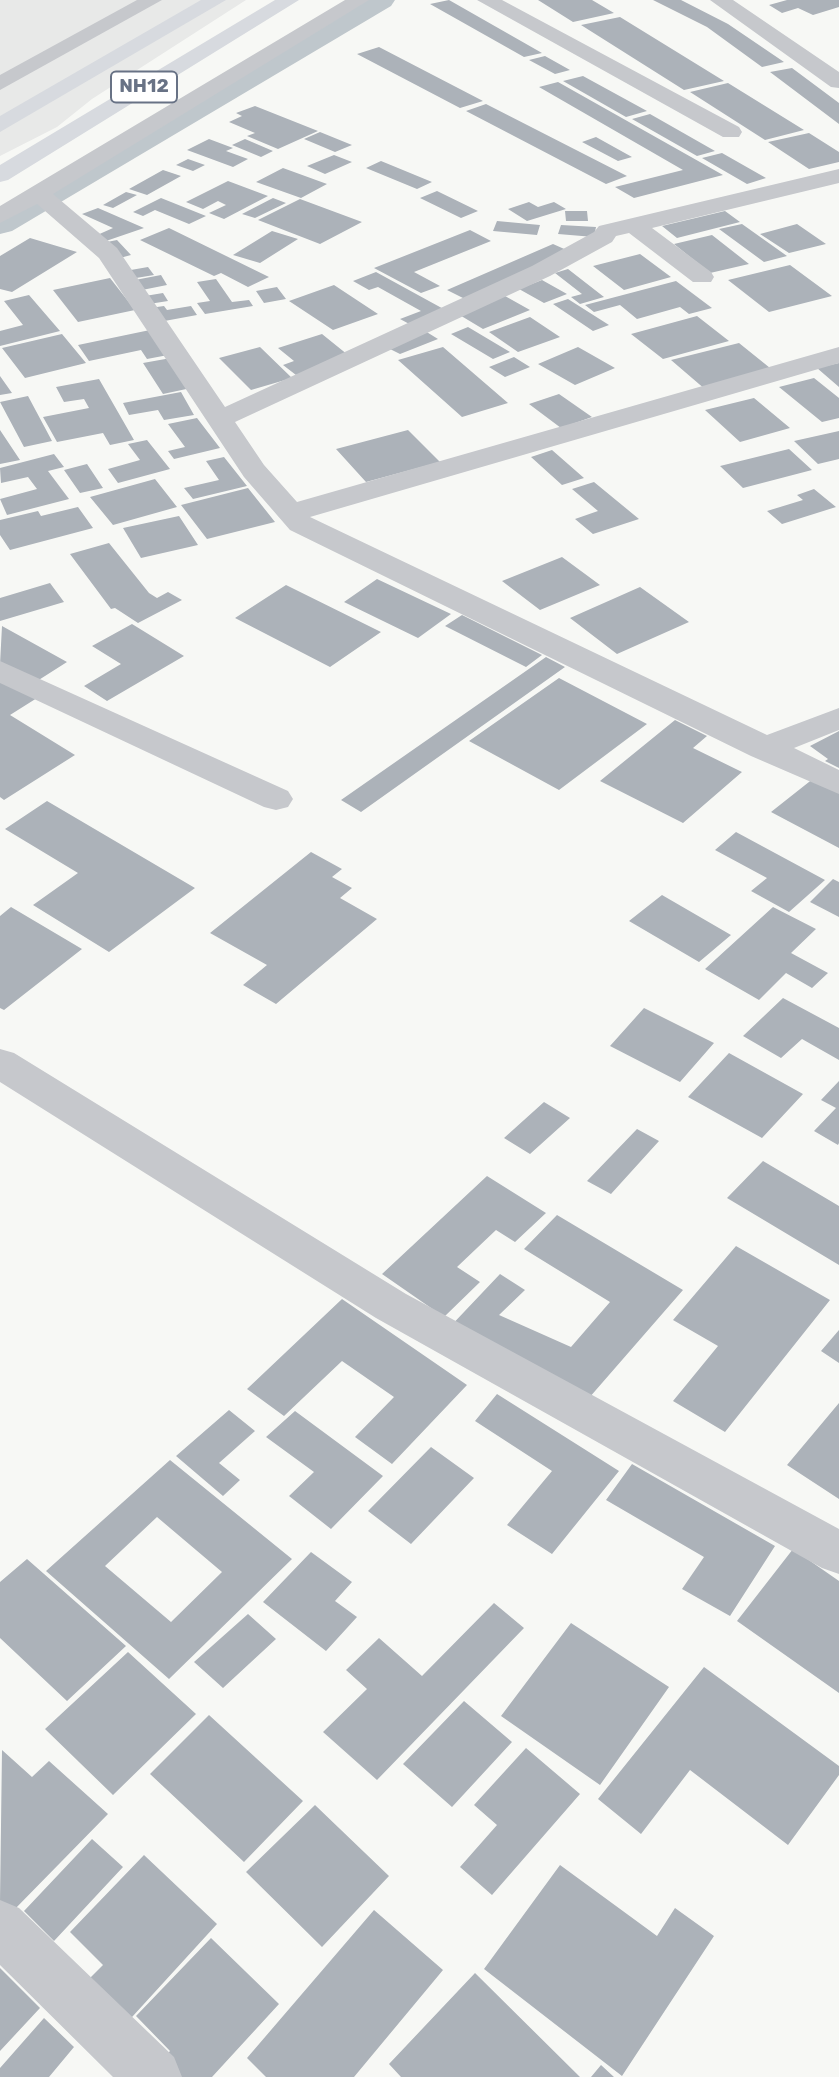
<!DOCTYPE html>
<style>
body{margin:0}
canvas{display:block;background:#f7f8f5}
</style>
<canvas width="839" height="2077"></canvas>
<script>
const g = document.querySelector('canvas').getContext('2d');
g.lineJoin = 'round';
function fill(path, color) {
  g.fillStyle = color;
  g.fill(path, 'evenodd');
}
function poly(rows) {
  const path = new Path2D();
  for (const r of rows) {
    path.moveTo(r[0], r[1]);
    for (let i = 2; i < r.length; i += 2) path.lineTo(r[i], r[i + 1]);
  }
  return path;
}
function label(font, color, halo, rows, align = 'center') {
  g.font = font + ' Rubik,sans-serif';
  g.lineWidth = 7;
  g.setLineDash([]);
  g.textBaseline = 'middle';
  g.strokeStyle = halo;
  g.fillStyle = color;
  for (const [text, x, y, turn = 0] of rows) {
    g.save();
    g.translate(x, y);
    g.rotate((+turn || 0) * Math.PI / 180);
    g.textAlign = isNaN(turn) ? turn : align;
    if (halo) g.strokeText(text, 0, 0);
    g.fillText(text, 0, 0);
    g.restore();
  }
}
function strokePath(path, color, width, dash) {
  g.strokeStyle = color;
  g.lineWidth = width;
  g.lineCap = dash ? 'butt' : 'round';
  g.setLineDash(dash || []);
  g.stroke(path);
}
const built = poly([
 [0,0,246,0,92,99,57,127,0,156]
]);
const canal = poly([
 [361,0,395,0,391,6,12,231,0,234,0,210,361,0]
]);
const building = poly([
 [449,0,542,53,524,57,430,4],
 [538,0,592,0,614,13,573,22],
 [653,0,681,0,728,24,784,62,762,67,707,27],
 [787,0,839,0,839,7,813,15,798,8,782,13,769,5],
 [620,17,724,81,684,90,581,25],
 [379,47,483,101,460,108,357,54],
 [545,56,570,70,555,74,529,60],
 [792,68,839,103,839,124,770,72],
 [583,76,647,111,626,117,563,81],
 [558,82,723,175,634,198,615,187,683,170,539,87],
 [728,83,804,130,765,140,690,92],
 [486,104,627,176,606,184,466,111],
 [255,106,318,131,278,149,247,136,255,133,229,122,242,116,236,113],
 [650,114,715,151,697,156,632,119],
 [320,132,352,145,335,152,304,139],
 [809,133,839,152,839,162,809,169,768,142],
 [596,137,632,157,618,161,582,142],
 [209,139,233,148,226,151,248,159,233,167,187,150],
 [245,139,273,151,261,157,232,145],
 [722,153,766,178,747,184,702,158],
 [334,155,352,162,325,174,307,166],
 [188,159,205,165,193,171,176,165],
 [381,161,432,182,417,189,366,168],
 [283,168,327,184,301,198,256,182],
 [163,170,181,176,147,195,129,189],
 [228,181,268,196,224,219,209,213,226,205,218,201,203,209,186,202],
 [437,191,478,211,461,218,420,198],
 [126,192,137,195,113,208,103,205],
 [161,198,206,216,189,224,155,210,143,216,133,212],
 [273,198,286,203,255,218,242,214],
 [300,199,362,222,320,244,258,220],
 [529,202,538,207,554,202,566,209,527,221,508,209],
 [98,208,144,228,106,241,95,236,113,228,82,214],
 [565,211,587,211,588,221,566,221],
 [725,211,740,222,677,238,662,226],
 [497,221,540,225,537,235,493,231],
 [742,224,787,256,764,262,719,229],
 [797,224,826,244,789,253,760,234],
 [561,225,596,227,594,237,558,234],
 [169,228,269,277,248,287,221,273,214,276,140,240],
 [470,230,491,241,414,272,440,286,421,293,374,268],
 [272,231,298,239,260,263,233,255],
 [712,235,749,264,710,273,674,244],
 [30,238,77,252,12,292,0,289,0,256],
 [117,240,131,255,116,259,102,243],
 [553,244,571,252,465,299,447,290],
 [640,254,671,277,624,290,593,266],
 [790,265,832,296,769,312,728,280],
 [148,267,154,275,130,279,125,271],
 [568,269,604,297,580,304,571,297,582,294,555,273],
 [376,272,449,312,413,326,400,319,421,311,378,287,369,290,353,281],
 [161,275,167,285,142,290,135,280],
 [110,278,135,310,78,322,53,290],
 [216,279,232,302,249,300,253,306,205,314,197,303,210,301,197,282],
 [542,280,567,294,544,303,519,289],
 [676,281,712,308,689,314,680,307,637,319,620,305,594,312,585,305],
 [334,285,378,314,333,330,289,301],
 [277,287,286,299,264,303,256,291],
 [163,293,168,301,149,304,145,296],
 [29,295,60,331,0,346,0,331,23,325,4,301],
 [505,296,530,310,483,329,458,314],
 [568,299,609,325,593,331,553,304],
 [164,306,167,310,191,306,197,315,159,322,150,308],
 [697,316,729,341,663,359,631,334],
 [530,317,560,337,518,352,489,332],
 [468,327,510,352,493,359,451,334],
 [150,330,168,355,147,359,141,350,89,361,78,345],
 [425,331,438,339,400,354,386,347],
 [62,334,86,363,25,378,2,348],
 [322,334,348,355,296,375,283,365,294,361,278,348],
 [739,343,775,372,706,390,671,360],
 [260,347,292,378,251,390,219,358],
 [443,347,508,403,462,417,398,360],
 [578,347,615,368,575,385,538,364],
 [514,357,530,367,505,377,489,367],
 [171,358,191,388,163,394,143,363],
 [839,363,839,387,817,368],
 [0,376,12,393,0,395],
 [814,378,839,398,839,418,822,422,779,387],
 [99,379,134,440,110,445,103,433,57,442,43,417,89,408,84,399,64,402,56,387],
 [181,392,194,415,164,420,158,410,129,415,123,403],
 [559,394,592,417,561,428,529,404],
 [28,396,52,441,24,447,0,402],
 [754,398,790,428,740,442,705,410],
 [197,418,220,448,174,459,168,451,185,447,168,424],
 [0,430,20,460,0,464],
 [408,430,440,462,366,482,336,449],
 [839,431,839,459,818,464,794,441],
 [147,440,170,469,118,483,108,469,140,460,128,444],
 [789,449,812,470,743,488,720,466],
 [552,450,584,478,562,485,531,457],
 [54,454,64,467,48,471,69,499,7,515,0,499,37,489,28,477,1,483,0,468],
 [224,457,247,486,193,499,184,488,219,480,206,461],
 [87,464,103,488,80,493,64,470],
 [155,479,177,507,113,525,90,497],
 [594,482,639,519,593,534,575,519,598,511,572,489],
 [248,488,275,522,207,539,181,505],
 [814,489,836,507,782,524,767,511,803,500,797,495],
 [78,507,93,528,10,550,0,535,0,520,38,511,41,516],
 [179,516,198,545,141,558,123,528],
 [109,543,149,593,157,598,168,592,182,600,138,623,115,608,111,609,70,554],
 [562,557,600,585,540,610,502,581],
 [377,579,451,614,418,638,344,602],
 [50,583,64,602,0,621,0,598],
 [286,585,381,632,330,667,235,618],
 [640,587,689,622,617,654,570,618],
 [462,615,542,655,526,667,445,626],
 [132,624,184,656,107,701,84,686,121,664,92,646],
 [2,626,67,662,34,683,0,664],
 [546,657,565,667,361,812,341,800],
 [0,676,37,698,10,715,75,755,4,800,0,797],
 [559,678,647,724,559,790,469,741],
 [675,720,707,736,693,748,742,772,683,823,600,781],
 [839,731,839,768,825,761,828,759,810,746],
 [814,778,839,791,839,848,771,812],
 [47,801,195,888,109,952,33,905,78,873,5,829],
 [736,832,825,880,789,912,751,891,767,878,715,850],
 [311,852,342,869,332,877,352,888,340,898,377,919,276,1004,243,985,267,965,210,933],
 [833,879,839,882,839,917,810,902],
 [662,895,731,935,699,962,629,921],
 [11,907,82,949,4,1010,0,1008,0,916],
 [773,907,816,929,791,953,828,973,812,988,786,973,759,1000,705,969],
 [783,998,839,1028,839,1060,802,1039,781,1058,743,1036],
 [644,1008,714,1043,680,1082,610,1046],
 [729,1053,803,1094,762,1138,688,1097],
 [839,1081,839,1143,838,1145,814,1131,836,1108,821,1100],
 [544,1102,570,1118,530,1154,504,1138],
 [637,1129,659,1141,611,1194,587,1181],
 [763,1161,839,1206,839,1265,727,1198],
 [487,1176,546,1213,515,1242,496,1230,457,1267,480,1282,444,1317,382,1274],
 [557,1215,683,1290,582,1406,446,1331,500,1274,525,1290,499,1315,571,1347,610,1302,524,1249],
 [736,1246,830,1300,725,1432,673,1401,718,1346,673,1320],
 [342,1299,467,1385,392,1464,355,1437,394,1397,342,1361,284,1416,247,1389],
 [839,1330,839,1363,821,1351],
 [497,1394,619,1471,552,1554,507,1525,552,1471,475,1421],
 [839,1403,839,1499,787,1465],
 [229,1410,255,1431,219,1463,240,1480,223,1496,176,1456],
 [295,1411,383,1476,331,1529,289,1496,314,1472,266,1437],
 [431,1447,474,1478,411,1544,368,1511],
 [170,1460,292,1559,169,1679,46,1571],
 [157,1517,222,1572,171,1622,105,1566],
 [632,1464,775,1546,730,1616,682,1589,704,1557,606,1500],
 [793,1549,839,1581,839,1693,737,1621],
 [311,1552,352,1582,335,1601,357,1617,326,1651,263,1602],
 [27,1559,126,1646,67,1701,0,1638,0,1582],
 [494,1603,524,1628,377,1780,323,1732,367,1689,346,1670,379,1638,422,1676],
 [248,1614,276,1639,223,1688,194,1662],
 [571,1623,669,1687,600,1785,501,1716],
 [128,1652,196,1714,113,1795,45,1729],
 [704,1667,839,1766,839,1775,788,1845,690,1770,641,1834,598,1799],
 [464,1701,512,1742,452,1807,403,1764],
 [209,1715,303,1801,244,1862,150,1774],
 [526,1748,580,1794,492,1895,460,1867,497,1825,474,1805],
 [2,1750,32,1777,49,1761,108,1814,12,1912,0,1901],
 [315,1805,389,1876,322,1947,246,1872],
 [92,1839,123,1867,54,1941,24,1911],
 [144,1855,217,1924,122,2028,81,1987,103,1965,70,1932],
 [560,1865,657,1936,675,1908,714,1936,622,2076,484,1969],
 [374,1910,443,1970,354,2077,266,2077,247,2058],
 [211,1938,279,2004,212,2077,165,2077,155,2067,170,2051,136,2016],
 [0,1968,40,2008,0,2051],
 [475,1973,580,2077,401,2077,389,2064],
 [44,2018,74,2047,49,2077,0,2077,0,2068],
 [601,2065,614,2077,591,2077]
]);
const minor = poly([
 [137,0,162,0,0,90,0,75,137,0],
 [345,0,369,0,53,194,117,248,225,407,532,266,594,232,599,226,839,169,839,183,652,228,711,272,714,277,711,282,693,282,629,233,616,236,612,242,550,276,235,422,264,465,297,502,839,347,839,363,310,517,767,735,839,708,839,730,794,748,839,770,839,794,751,756,290,530,244,477,99,258,37,204,0,223,0,206,345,0],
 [477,0,502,0,739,127,742,132,739,137,723,137,477,0],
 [710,0,733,0,839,72,839,88,831,87,710,0],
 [0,661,288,791,293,799,288,807,276,810,264,807,0,683,0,661],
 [0,1049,14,1053,406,1294,839,1529,839,1574,822,1568,376,1318,0,1082,0,1049],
 [0,1900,19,1908,174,2057,182,2077,113,2077,0,1965,0,1900]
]);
const highway = poly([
 [201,0,226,0,0,132,0,116,201,0],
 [275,0,299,0,8,180,0,182,0,165,275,0]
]);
const shields = [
 [144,87,66]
];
const shieldNames = [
 ["NH12",144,87]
];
fill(built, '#e8e9e8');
fill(canal, '#bfc7cc');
fill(building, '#acb2b9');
fill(minor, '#c6c8cc');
fill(highway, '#d7dadf');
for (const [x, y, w] of shields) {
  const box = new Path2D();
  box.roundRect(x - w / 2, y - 15.5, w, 31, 5);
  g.fillStyle = '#fff';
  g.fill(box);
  strokePath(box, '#687285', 2);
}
label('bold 19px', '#687285', null, shieldNames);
</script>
